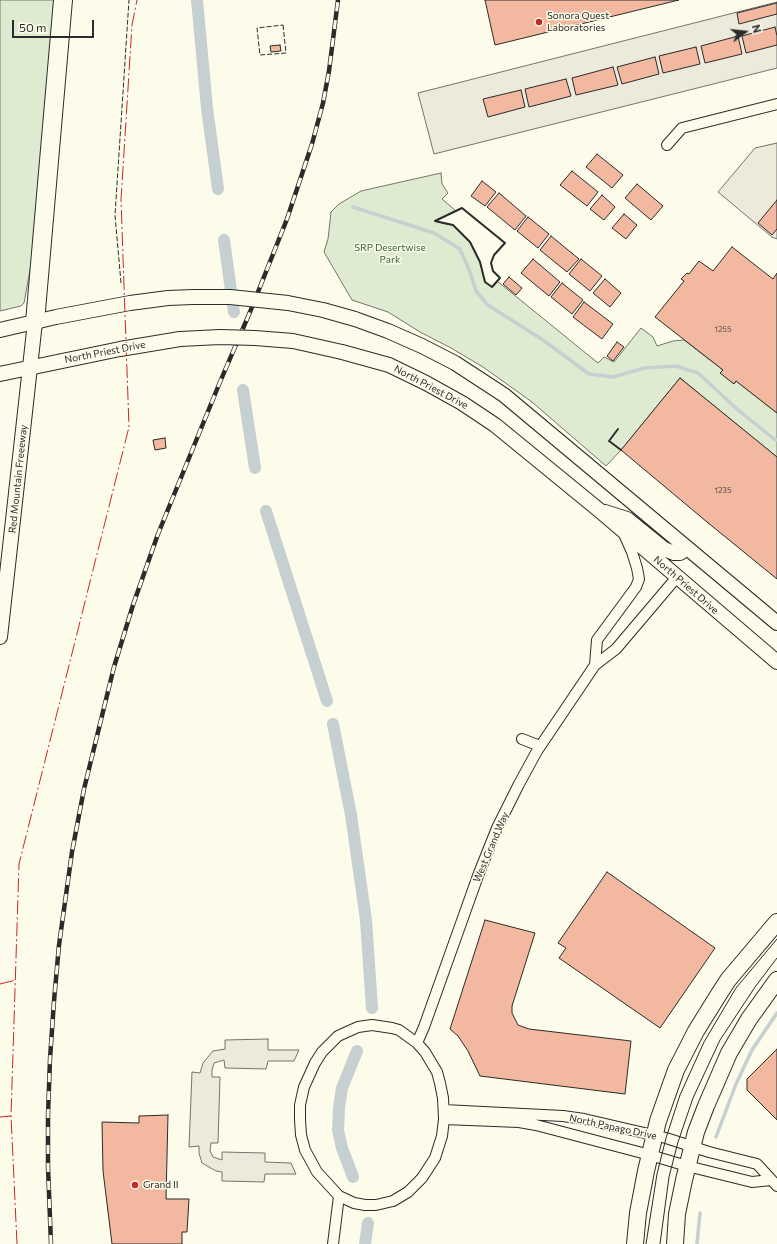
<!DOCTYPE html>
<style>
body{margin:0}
#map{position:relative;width:777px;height:1244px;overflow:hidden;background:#fdfbea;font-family:Commissioner,sans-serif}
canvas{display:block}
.north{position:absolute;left:725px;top:12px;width:40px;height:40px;-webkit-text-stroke:3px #fdfbea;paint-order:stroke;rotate:75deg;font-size:11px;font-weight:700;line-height:16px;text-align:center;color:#2b2b2b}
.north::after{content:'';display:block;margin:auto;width:14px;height:18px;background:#2b2b2b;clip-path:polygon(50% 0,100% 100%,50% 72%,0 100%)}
.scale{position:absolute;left:12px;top:20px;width:82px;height:18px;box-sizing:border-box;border:2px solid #2b2b2b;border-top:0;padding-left:5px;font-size:12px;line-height:14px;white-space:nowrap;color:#2b2b2b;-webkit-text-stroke:3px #fdfbea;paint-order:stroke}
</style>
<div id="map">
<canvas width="777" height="1244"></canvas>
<div class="north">N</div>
<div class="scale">50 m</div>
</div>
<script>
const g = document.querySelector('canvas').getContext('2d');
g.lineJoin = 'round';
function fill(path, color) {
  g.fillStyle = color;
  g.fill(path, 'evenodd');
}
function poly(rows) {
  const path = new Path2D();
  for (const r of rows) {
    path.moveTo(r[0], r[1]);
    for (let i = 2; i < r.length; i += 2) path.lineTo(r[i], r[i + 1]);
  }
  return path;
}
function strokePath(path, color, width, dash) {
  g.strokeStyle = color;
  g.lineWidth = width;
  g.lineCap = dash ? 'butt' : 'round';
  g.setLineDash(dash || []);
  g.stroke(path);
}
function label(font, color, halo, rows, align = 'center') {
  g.font = font + ' Commissioner,sans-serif';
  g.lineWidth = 3;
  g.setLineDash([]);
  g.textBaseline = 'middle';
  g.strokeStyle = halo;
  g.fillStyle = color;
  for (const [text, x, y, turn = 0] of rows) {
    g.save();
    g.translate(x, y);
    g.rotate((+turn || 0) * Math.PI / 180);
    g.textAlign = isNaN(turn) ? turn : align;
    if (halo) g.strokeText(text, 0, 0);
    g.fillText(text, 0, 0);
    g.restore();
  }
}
const green = poly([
 [0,0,55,0,33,254,24,303,21,306,0,311,0,0],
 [441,173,442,184,448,193,442,199,456,211,435,221,445,224,453,225,470,242,480,262,485,282,492,287,497,281,598,363,604,357,614,362,641,328,653,337,657,346,673,341,684,340,723,370,721,373,734,384,736,381,777,413,777,457,680,378,621,450,606,466,532,402,483,367,451,348,420,332,388,312,352,300,324,252,328,239,331,212,339,204,361,191,441,173]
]);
const parking = poly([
 [777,2,777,68,434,154,418,93,777,2],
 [777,143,777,239,772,237,718,192,755,148,777,143],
 [268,1039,268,1050,299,1050,294,1061,268,1061,266,1069,225,1068,224,1060,214,1063,212,1070,212,1077,220,1077,218,1143,211,1143,210,1151,213,1157,222,1160,222,1152,265,1153,265,1162,291,1163,296,1174,265,1174,264,1182,222,1181,222,1172,216,1171,202,1163,199,1153,199,1146,189,1147,192,1072,200,1073,203,1063,213,1051,225,1049,225,1040,268,1039]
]);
const stream = poly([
 [353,207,434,233,460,249,470,272,476,291,488,305,543,340,589,374,613,377,644,368,676,366,698,373,737,409,774,439,777,440],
 [716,1137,736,1084,752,1050,777,1013],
 [697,1244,700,1213]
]);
const canal = poly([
 [197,0,207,108,218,189],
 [224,240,234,312],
 [243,390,255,468],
 [266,511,327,701],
 [333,724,351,815,366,920,372,1008],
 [353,1177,342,1148,338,1130,339,1108,342,1088,357,1051],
 [365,1244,368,1223]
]);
const building = poly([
 [485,0,679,0,495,45,485,0],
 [777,3,777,14,739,24,737,13,777,3],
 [775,27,777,36,777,45,746,53,742,36,775,27],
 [738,36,742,54,705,63,701,46,738,36],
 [280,45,281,51,271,52,270,46,280,45],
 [696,47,700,64,663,73,659,56,696,47],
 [655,57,659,74,622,84,617,67,655,57],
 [613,67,618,85,576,95,572,78,613,67],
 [566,79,571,96,529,107,525,89,566,79],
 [521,90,525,107,488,117,483,99,521,90],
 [597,154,623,175,612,188,586,167,597,154],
 [572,171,598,192,587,206,560,185,572,171],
 [482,181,496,192,485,206,471,196,482,181],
 [637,184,663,206,651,220,625,198,637,184],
 [499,193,526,216,515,230,487,207,499,193],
 [602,195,615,207,604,220,590,209,602,195],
 [777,200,777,229,772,235,758,223,777,200],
 [624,214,637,225,626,239,612,228,624,214],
 [528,217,549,234,538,248,517,231,528,217],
 [551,236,579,259,567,272,540,250,551,236],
 [732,247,773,279,777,273,777,413,736,381,734,384,720,373,723,370,655,317,684,281,681,279,687,273,689,274,699,261,713,271,732,247],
 [533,259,560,282,549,296,521,273,533,259],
 [581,259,602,276,590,291,569,274,581,259],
 [509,277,522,288,516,295,503,284,509,277],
 [605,279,621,293,610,307,593,293,605,279],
 [562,283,583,300,572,314,551,297,562,283],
 [584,302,613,324,602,339,573,317,584,302],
 [617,342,624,347,613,361,607,356,617,342],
 [680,378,777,457,777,579,707,522,621,450,680,378],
 [165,438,166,448,155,450,153,440,165,438],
 [607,872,715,948,660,1028,559,958,566,948,558,943,607,872],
 [485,920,535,933,512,1006,512,1013,518,1025,529,1029,631,1041,625,1094,480,1076,468,1051,458,1036,450,1029,485,920],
 [777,1049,777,1120,747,1090,747,1079,777,1049],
 [168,1115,166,1199,189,1199,187,1232,182,1232,182,1244,112,1244,103,1171,102,1122,139,1123,139,1116,168,1115]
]);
const street = poly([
 [667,145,682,128,777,104],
 [595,665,597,640,636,587,639,579,637,568,632,552,624,534],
 [522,739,540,746],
 [372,1025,392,1028,399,1030,417,1043,425,1052,437,1072,440,1083,443,1098,444,1119,442,1136,435,1158,422,1178,408,1192,393,1201,376,1205,365,1205,354,1203,339,1196,317,1172,305,1150,301,1135,300,1120,300,1105,304,1087,315,1063,322,1052,338,1036,358,1027,372,1025],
 [417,1043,424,1027,479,873,497,828,519,784,537,751,595,665,616,649,677,577],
 [444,1110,563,1116,584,1119,666,1138,709,1152,757,1164,777,1186],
 [444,1119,519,1122,536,1125,650,1155,687,1166,752,1182,771,1180],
 [333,1244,339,1196]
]);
const secondary = poly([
 [355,319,388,331,422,346,455,363,504,395,777,623],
 [0,330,56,317,130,303,168,298,193,297],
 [342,352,389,365,426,383,462,403,495,425,599,510,777,662],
 [0,374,120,349,180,339],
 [605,512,627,519,664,549,674,553,680,553,687,548],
 [0,637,35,322]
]);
const primary = poly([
 [635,1244,638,1213,646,1171,658,1121,676,1070,696,1031,719,994,728,980,777,922],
 [675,1244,677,1214,684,1180,696,1132,706,1106,729,1053,749,1019,777,980]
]);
const highway = poly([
 [35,322,63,0]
]);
const tram = poly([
 [646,1244,657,1174,666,1138,680,1095,704,1042,736,988,777,939],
 [660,1244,669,1177,678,1142,693,1098,720,1040,755,987,777,958]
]);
const rail = poly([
 [51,1244,48,1167,48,1115,50,1059,54,1001,59,945,72,852,84,789,114,667,133,605,158,534,220,382,250,312,287,219,312,144,323,103,329,71,338,0]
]);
const secondaryBridge = poly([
 [193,297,230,297,288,303,323,310,355,319],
 [180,339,220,337,255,338,293,341,342,352]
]);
const fence = poly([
 [283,25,286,53,260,55,257,28,283,25],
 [121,283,115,215,129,0]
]);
const wall = poly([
 [462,208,505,243,494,255,491,263,493,271,500,278,492,287,485,282,480,262,470,242,453,225,435,221,462,208],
 [618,429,609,441,621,450]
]);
const power = poly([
 [0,984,16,980],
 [0,1117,11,1116],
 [17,1244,11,1116,19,864,129,427,121,200,132,25,137,0]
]);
const markers = [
 [539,22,4,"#c62828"],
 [135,1185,4,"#c62828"]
];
const numberNames = [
 ["1255",723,329],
 ["1235",723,490]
];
const poiNames = [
 ["Sonora Quest",547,16],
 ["Laboratories",547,28],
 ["Grand II",143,1185]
];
const parkNames = [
 ["SRP Desertwise",390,248],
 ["Park",390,260]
];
const streetNames = [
 ["North Priest Drive",105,352,-11],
 ["North Priest Drive",431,387,28],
 ["Red Mountain Freeeway",18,479,-84],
 ["North Priest Drive",686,585,41],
 ["West Grand Way",491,847,-67],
 ["North Papago Drive",613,1127,12]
];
fill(green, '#deebd1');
strokePath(green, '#74746e', 1);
fill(parking, '#eceadb');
strokePath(parking, '#74746e', 1);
strokePath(stream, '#c7d0d0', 3.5);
strokePath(canal, '#c7d0d0', 12);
fill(building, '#f2b8a0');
strokePath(building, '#2b2b2b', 1);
strokePath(street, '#2b2b2b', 12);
strokePath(secondary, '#2b2b2b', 16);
strokePath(primary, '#2b2b2b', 18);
strokePath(highway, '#2b2b2b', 20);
strokePath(street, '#fdfbea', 10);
strokePath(secondary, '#fdfbea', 14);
strokePath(primary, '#fdfbea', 16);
strokePath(highway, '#fdfbea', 18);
strokePath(tram, '#2b2b2b', 1);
strokePath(rail, '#2b2b2b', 4.5);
strokePath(rail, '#fdfbea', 3, [9]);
strokePath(secondaryBridge, '#2b2b2b', 16, []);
strokePath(secondaryBridge, '#fdfbea', 14);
strokePath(fence, '#2b2b2b', 1, [5, 2]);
strokePath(wall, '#2b2b2b', 2);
strokePath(power, '#c62828', 1, [14, 3, 2, 3]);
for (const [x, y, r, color] of markers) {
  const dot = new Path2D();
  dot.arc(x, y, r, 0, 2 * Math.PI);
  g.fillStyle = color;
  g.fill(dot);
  strokePath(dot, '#fdfbea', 1.5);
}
label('8px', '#5d4e48', null, numberNames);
label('10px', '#2b2b2b', '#fdfbea', poiNames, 'left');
label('10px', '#34623c', '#fdfbea', parkNames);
label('10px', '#2b2b2b', '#fdfbea', streetNames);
</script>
